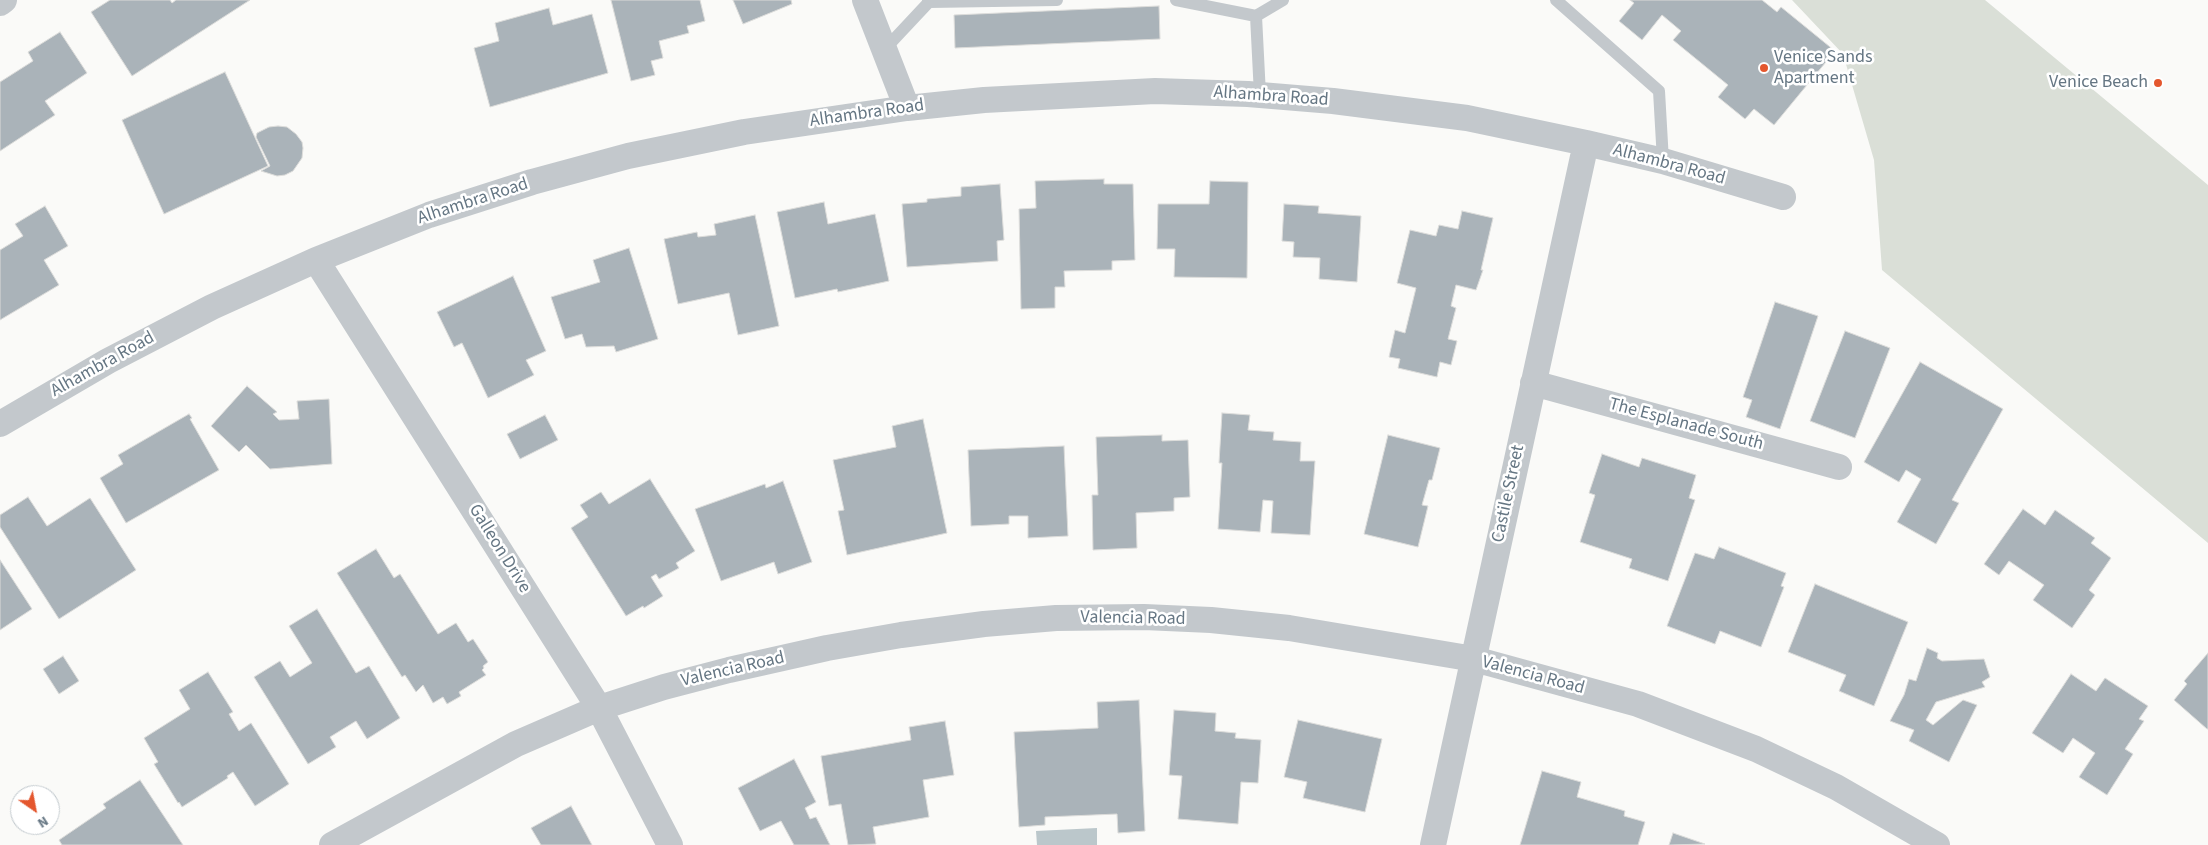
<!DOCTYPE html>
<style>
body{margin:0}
#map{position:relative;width:2208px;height:845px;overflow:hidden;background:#fafaf8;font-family:"Source Sans 3",sans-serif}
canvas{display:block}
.north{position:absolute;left:10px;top:785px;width:50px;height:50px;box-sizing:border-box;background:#fff;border:1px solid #c1c8cd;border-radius:50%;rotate:147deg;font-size:14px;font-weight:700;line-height:20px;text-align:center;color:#657683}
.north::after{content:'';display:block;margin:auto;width:18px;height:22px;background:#e4572e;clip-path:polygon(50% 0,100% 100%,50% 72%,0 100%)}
</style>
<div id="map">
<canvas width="2208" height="845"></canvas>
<div class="north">N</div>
</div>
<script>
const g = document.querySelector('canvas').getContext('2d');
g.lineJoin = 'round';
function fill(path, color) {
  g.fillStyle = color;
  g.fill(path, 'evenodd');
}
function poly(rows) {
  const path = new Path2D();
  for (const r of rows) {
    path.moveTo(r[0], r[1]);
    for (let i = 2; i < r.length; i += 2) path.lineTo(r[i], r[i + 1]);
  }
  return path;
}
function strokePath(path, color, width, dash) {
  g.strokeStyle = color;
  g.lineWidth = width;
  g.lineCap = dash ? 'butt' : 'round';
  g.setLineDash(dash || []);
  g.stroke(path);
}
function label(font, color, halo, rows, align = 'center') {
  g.font = font + ' "Source Sans 3",sans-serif';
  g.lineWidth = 5;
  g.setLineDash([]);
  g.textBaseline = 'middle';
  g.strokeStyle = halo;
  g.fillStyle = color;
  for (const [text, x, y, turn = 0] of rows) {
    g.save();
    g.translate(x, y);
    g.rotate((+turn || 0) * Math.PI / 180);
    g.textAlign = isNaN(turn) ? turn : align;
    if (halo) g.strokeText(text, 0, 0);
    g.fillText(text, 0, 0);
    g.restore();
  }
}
const green = poly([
 [1792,0,1985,0,2208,185,2208,543,1882,270,1874,160,1843,54]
]);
const water = poly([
 [1097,828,1097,845,1037,845,1036,831]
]);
const building = poly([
 [110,0,170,0,172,3,176,0,250,0,132,76,91,12,110,0],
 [611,0,700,0,705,21,687,26,689,33,659,41,663,58,651,61,655,75,631,81,611,0],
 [733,0,791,0,792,4,743,24,733,0],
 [1630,0,1762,0,1777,12,1781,7,1835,51,1774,125,1754,109,1745,119,1718,97,1728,85,1673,40,1681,31,1662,15,1642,40,1619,21,1634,3,1630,0],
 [1159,6,1160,39,955,48,954,15,1159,6],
 [549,8,553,25,592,14,608,73,490,107,474,48,499,41,495,23,549,8],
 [60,32,87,73,45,101,55,115,0,151,0,82,33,61,28,52,60,32],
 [225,72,268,166,164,214,122,120,225,72],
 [278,126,287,127,296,134,302,142,303,148,302,158,293,171,285,175,277,176,261,171,270,166,256,137,257,133,269,127,278,126],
 [1104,179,1104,184,1133,184,1135,260,1112,261,1112,270,1064,271,1065,287,1055,287,1055,308,1021,309,1019,209,1036,208,1035,181,1104,179],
 [1210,181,1248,182,1247,278,1174,277,1175,249,1157,249,1158,204,1209,204,1210,181],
 [1000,184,1004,240,997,241,998,261,907,267,902,204,927,202,927,199,961,196,961,187,1000,184],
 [824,202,828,224,875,214,889,281,838,292,837,289,795,298,777,212,824,202],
 [1284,204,1319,206,1318,213,1361,216,1357,282,1319,279,1320,258,1293,257,1294,242,1282,241,1284,204],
 [45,206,68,246,44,260,59,285,0,320,0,250,23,236,15,224,45,206],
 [1462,211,1493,218,1481,270,1483,270,1476,290,1456,285,1451,306,1456,308,1448,339,1457,341,1451,365,1440,362,1437,377,1398,368,1400,359,1389,357,1395,330,1405,333,1416,288,1397,283,1410,230,1436,236,1439,225,1458,229,1462,211],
 [755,215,779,326,738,335,729,293,678,304,664,239,697,232,698,237,716,235,714,224,755,215],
 [629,248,658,339,616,352,614,346,586,347,582,334,565,339,551,297,600,282,593,260,629,248],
 [513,276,546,351,526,360,534,375,488,398,462,343,454,347,437,312,513,276],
 [1775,302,1818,316,1780,429,1746,417,1752,400,1743,397,1775,302],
 [1845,331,1890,348,1855,438,1810,421,1845,331],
 [1920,362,2003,409,1952,500,1959,503,1936,544,1897,522,1921,479,1906,470,1899,482,1864,462,1920,362],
 [247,386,277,412,273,414,279,420,299,419,297,401,329,399,332,464,270,469,246,445,239,452,211,426,247,386],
 [1222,413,1250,415,1248,430,1274,432,1273,440,1301,442,1300,461,1315,461,1310,535,1271,533,1273,501,1263,500,1260,532,1218,529,1222,463,1219,463,1222,413],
 [189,414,192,418,190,419,219,470,126,523,100,478,123,464,118,455,189,414],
 [545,415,558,440,520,459,507,434,545,415],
 [923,419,947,533,847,555,838,511,844,510,833,460,896,447,892,426,923,419],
 [1162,435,1162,441,1188,440,1190,497,1174,498,1174,511,1136,513,1137,548,1093,550,1092,495,1098,495,1096,437,1162,435],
 [1388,435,1440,448,1432,480,1429,480,1422,505,1428,506,1418,547,1364,534,1388,435],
 [1064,446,1068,536,1028,538,1028,516,1009,516,1009,524,971,526,968,450,1064,446],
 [1602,454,1639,467,1642,458,1696,475,1689,498,1695,500,1668,581,1629,568,1632,559,1580,542,1595,495,1589,493,1602,454],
 [650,479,695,551,676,563,679,568,659,579,656,574,651,577,663,596,644,608,643,606,626,616,571,528,588,517,580,505,601,492,609,504,650,479],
 [783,481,812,562,778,574,774,562,721,581,695,509,765,484,766,488,783,481],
 [28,497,47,526,90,498,136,570,59,619,0,527,0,515,28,497],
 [2023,509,2045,525,2055,510,2095,538,2091,543,2111,558,2089,590,2095,595,2072,628,2033,600,2044,585,2009,561,1999,575,1984,564,2023,509],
 [1719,547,1786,573,1781,586,1784,587,1761,647,1720,631,1715,644,1667,626,1695,553,1714,559,1719,547],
 [376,549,394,578,400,574,438,634,456,623,468,642,473,639,488,662,483,666,484,668,482,670,486,675,459,692,461,696,447,704,443,697,433,703,423,685,416,692,405,675,402,677,337,573,376,549],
 [0,560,32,609,0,630,0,560],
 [1815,584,1908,622,1874,706,1839,691,1846,675,1788,652,1815,584],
 [317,609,356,673,369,666,400,718,367,739,356,721,330,737,336,747,308,764,254,677,280,661,290,677,312,663,289,626,317,609],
 [1927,648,1938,653,1937,658,1942,661,1984,659,1990,677,1982,682,1985,687,1936,702,1926,720,1933,725,1963,700,1977,705,1949,762,1909,741,1914,730,1890,721,1904,695,1909,679,1916,681,1927,648],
 [2208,653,2208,729,2207,729,2174,700,2187,684,2184,681,2208,653],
 [63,656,79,681,59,694,43,669,63,656],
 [208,672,233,712,229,714,239,731,251,723,289,784,255,806,233,772,227,776,228,778,182,807,179,802,178,803,154,764,158,762,144,738,190,709,179,690,208,672],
 [2071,674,2096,691,2105,678,2148,706,2139,719,2144,721,2125,749,2133,754,2107,795,2079,777,2095,753,2073,738,2063,753,2032,733,2071,674],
 [1139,700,1145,831,1118,833,1117,814,1045,817,1045,825,1019,827,1014,732,1098,728,1097,702,1139,700],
 [1174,710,1216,713,1215,731,1236,733,1235,738,1261,740,1258,783,1241,782,1238,824,1178,819,1182,776,1169,775,1174,710],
 [1298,720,1382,739,1365,812,1303,798,1307,782,1284,777,1298,720],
 [945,721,954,775,923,780,929,817,873,827,876,844,848,845,841,804,829,806,821,756,911,740,909,727,945,721],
 [794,759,816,802,805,808,810,819,816,817,830,845,794,845,781,821,760,831,738,788,794,759],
 [1542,771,1581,782,1577,797,1625,811,1624,816,1645,822,1638,845,1520,845,1542,771],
 [140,780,183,845,62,845,59,840,106,808,103,804,140,780],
 [571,806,592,845,541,845,531,828,571,806],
 [1673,833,1705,844,1669,845,1673,833]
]);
const lane = poly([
 [928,0,929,2,1057,0],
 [1176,0,1256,16,1283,0],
 [1556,0,1659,91,1663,161],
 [1256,16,1260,95],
 [884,50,929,2]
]);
const street = poly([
 [865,0,907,108],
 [0,3,4,0],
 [316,260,599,708,670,845],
 [1533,383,1839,467],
 [0,424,108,361,212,307,316,260,429,215,532,182,628,156,744,132,907,108,984,100,1155,91,1248,94,1333,101,1467,118,1586,143,1663,161,1783,197],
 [332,845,516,744,599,708,664,687,729,670,827,648,901,635,984,624,1056,618,1144,617,1211,620,1289,628,1474,659,1638,704,1756,749,1836,787,1937,845],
 [1433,845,1586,143]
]);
const markers = [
 [1764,68,5,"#e4572e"],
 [2158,83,5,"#e4572e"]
];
const poiNames = [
 ["Venice Sands",1774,58],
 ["Apartment",1774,79],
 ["Venice Beach",2148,83,"right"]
];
const streetNames = [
 ["Alhambra Road",1271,97,4],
 ["Alhambra Road",867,114,-8],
 ["Alhambra Road",1669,165,15],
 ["Alhambra Road",473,202,-18],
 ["Alhambra Road",103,365,-29],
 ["The Esplanade South",1686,425,15],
 ["Castile Street",1509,494,-78],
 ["Galleon Drive",499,549,58],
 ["Valencia Road",1133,619,1],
 ["Valencia Road",733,670,-13],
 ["Valencia Road",1533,676,15]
];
fill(green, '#dadfd7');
fill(water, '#bbc7cb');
fill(building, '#aab3b9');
strokePath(building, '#dcdcda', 1);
strokePath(lane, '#c3c8cc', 12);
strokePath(street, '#c3c8cc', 26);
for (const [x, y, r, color] of markers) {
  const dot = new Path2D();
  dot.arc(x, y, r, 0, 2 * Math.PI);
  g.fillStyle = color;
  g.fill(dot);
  strokePath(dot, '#fff', 2);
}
label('18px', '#657683', '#fff', poiNames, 'left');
label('18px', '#657683', '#fff', streetNames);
</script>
